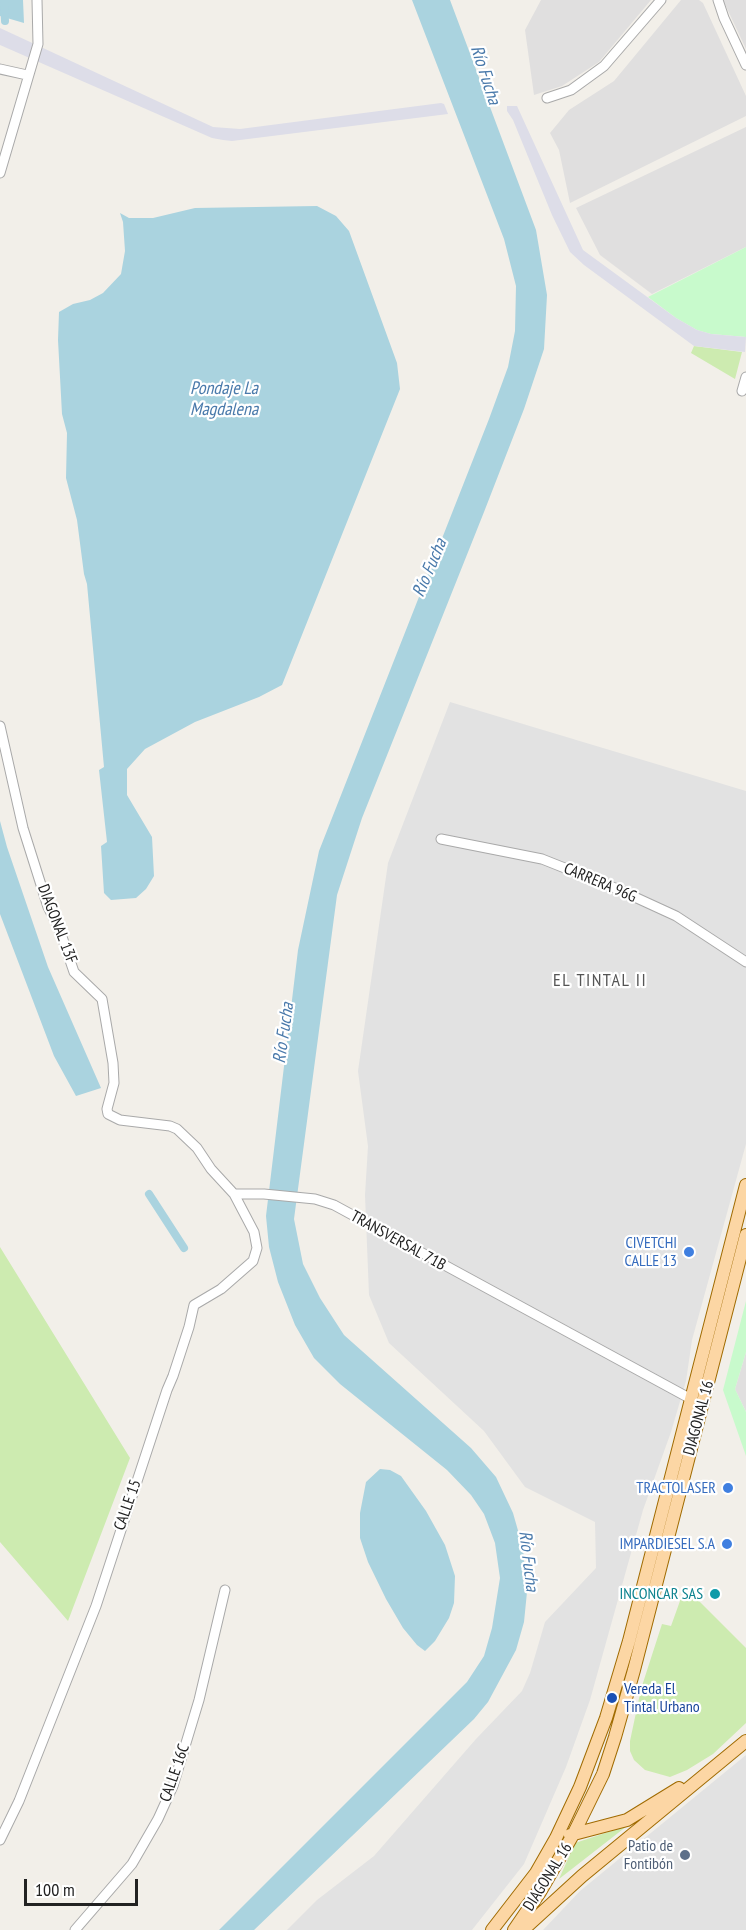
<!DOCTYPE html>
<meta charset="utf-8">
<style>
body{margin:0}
#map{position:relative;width:746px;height:1930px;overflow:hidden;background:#f2efe9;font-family:"PT Sans Narrow",sans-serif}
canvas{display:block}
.scale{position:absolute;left:24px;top:1879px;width:114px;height:27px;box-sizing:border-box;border:3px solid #222;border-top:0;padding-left:8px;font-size:18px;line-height:21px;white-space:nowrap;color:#222;-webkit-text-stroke:4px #fff;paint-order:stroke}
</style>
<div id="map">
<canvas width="746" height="1930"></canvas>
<div class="scale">100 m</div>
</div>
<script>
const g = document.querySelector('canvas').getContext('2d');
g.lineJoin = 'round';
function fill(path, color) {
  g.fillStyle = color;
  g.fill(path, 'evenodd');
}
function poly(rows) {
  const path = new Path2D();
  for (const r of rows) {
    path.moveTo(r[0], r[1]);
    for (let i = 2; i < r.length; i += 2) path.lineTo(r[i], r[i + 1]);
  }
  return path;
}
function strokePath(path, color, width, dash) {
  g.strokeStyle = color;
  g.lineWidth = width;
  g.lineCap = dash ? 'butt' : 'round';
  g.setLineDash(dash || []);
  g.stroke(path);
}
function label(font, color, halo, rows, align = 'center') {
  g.font = font + ' "PT Sans Narrow",sans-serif';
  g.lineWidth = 4.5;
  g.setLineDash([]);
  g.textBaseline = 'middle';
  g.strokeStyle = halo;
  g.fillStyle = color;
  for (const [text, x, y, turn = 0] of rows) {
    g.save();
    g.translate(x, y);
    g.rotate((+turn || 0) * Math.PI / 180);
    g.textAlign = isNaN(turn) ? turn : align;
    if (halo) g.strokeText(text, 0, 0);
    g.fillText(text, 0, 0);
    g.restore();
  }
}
const residential = poly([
 [541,0,651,0,599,62,562,86,534,95,525,30],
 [681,0,699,0,703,3,746,96,746,116,570,203,559,150,550,133,569,110,614,81],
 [723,0,746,0,746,49],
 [746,127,746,247,652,294,600,255,576,208],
 [746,1352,746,1412,735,1389]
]);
const grass = poly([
 [694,346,742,352,735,379,691,353],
 [0,1247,130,1458,68,1621,0,1542],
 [685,1587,746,1648,746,1723,713,1754,687,1770,670,1777,645,1770,634,1760,630,1751,630,1741,641,1689,662,1624,671,1626],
 [627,1826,559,1879,575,1843]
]);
const park = poly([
 [746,247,746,337,711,334,697,330,676,318,648,297],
 [746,1301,746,1352,735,1389,746,1412,746,1456,723,1390]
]);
const parking = poly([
 [450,702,746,791,746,1144,692,1340,686,1381,671,1432,643,1510,590,1700,566,1767,524,1864,472,1930,287,1930,317,1900,374,1856,476,1739,522,1691,530,1673,545,1622,596,1568,595,1522,525,1487,484,1431,389,1343,369,1295,365,1195,368,1146,358,1071,388,863],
 [746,1755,746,1930,543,1930,580,1891]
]);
const plaza = poly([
 [0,28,213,127,240,129,441,103,444,104,448,114,232,141,223,140,212,138,0,45],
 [507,106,517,106,583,250,676,318,697,330,711,334,746,337,745,352,694,346,584,265,570,252,552,215,513,120,507,111]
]);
const water = poly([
 [0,0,23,0,24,23,0,16],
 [412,0,450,0,536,230,547,295,544,349,524,409,484,512,362,818,337,895,294,1219,303,1264,320,1298,344,1335,471,1448,496,1477,513,1513,523,1548,527,1592,524,1622,516,1650,488,1702,474,1719,254,1930,219,1930,467,1682,484,1656,492,1628,500,1578,495,1543,484,1514,471,1495,447,1470,340,1384,314,1358,295,1325,278,1282,269,1247,266,1216,298,950,319,851,489,419,508,367,515,331,516,286,504,239],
 [317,206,336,216,349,231,397,363,400,389,282,685,259,697,195,722,145,749,127,769,127,795,152,837,154,876,146,889,136,898,111,900,104,893,101,846,107,842,99,770,104,767,87,584,84,574,77,520,66,478,67,433,62,414,58,340,59,312,73,304,90,300,103,293,121,274,125,251,123,222,120,213,129,218,153,218,195,208],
 [0,821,7,847,48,967,101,1088,76,1096,54,1056,0,914],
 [380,1469,390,1470,401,1476,426,1511,445,1545,455,1576,454,1603,449,1618,435,1641,425,1651,417,1645,403,1628,386,1599,368,1562,360,1538,360,1513,366,1482]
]);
const canal = poly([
 [4,0,5,21],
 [149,1194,184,1248]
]);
const minor = poly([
 [718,0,724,18,746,65],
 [0,69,27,75],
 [547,98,571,90,604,66,661,0],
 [0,173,38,44,37,0],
 [742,391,746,377],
 [0,726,23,828,48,907,59,928,74,972,102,999,113,1063,114,1083,107,1109,108,1114,120,1120,170,1126,177,1129,197,1148,211,1169,234,1194,264,1194,315,1199,334,1205,691,1399],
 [441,839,542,859,615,888,676,916,746,962],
 [0,1840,19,1801,96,1606,167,1390,173,1376,189,1327,194,1305,221,1289,253,1261,257,1248,254,1232,234,1194],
 [75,1930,132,1864,158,1819,173,1786,199,1700,225,1590]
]);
const major = poly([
 [570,1835,627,1820,679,1788],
 [492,1930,536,1873,556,1838,580,1787,606,1718,629,1641,746,1185],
 [514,1930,540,1892,574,1833,603,1774,615,1737,634,1670,746,1235],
 [523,1930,582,1876,746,1741]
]);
const markers = [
 [689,1252,6,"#3f7fe0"],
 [728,1488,6,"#3f7fe0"],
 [727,1544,6,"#3f7fe0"],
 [715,1594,6,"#0f9aa8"],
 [612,1698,6,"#1a4fb4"],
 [685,1855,6,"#5c6f8a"]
];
const streetNames = [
 ["CARRERA 96G",600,883,23],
 ["DIAGONAL 13F",57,924,69],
 ["TRANSVERSAL 71B",398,1241,29],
 ["DIAGONAL 16",699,1418,-75],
 ["CALLE 15",128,1505,-71],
 ["CALLE 16C",175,1773,-71],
 ["DIAGONAL 16",548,1877,-58]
];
const shopNames = [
 ["CIVETCHI",677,1243],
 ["CALLE 13",677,1261],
 ["TRACTOLASER",716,1488],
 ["IMPARDIESEL S.A",715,1544]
];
const cultureNames = [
 ["INCONCAR SAS",703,1594]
];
const transitNames = [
 ["Vereda El",624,1689],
 ["Tintal Urbano",624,1707]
];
const serviceNames = [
 ["Patio de",673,1846],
 ["Fontibón",673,1864]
];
const waterNames = [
 ["Río Fucha",485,75,72],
 ["Pondaje La",224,389],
 ["Magdalena",224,410],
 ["Río Fucha",430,568,-67],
 ["Río Fucha",284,1033,-82],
 ["Río Fucha",528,1561,83]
];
const neighbourhoodNames = [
 ["EL TINTAL II",600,981]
];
fill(residential, '#e0dfdf');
fill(grass, '#cdebb0');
fill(park, '#c8facc');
fill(parking, '#e2e2e2');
fill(plaza, '#dddde8');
fill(water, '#aad3df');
strokePath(canal, '#aad3df', 8);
strokePath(minor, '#a9a9a9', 11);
strokePath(major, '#a06b00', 14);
strokePath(minor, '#fff', 9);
strokePath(major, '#fcd6a4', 12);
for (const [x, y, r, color] of markers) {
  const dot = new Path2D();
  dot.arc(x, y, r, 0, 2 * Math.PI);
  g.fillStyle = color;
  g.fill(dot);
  strokePath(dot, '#fff', 2);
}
label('16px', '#222', '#fff', streetNames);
label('16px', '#366cbe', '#fff', shopNames, 'right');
label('16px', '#0d838f', '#fff', cultureNames, 'right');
label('16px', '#164399', '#fff', transitNames, 'left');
label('16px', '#4e5e75', '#fff', serviceNames, 'right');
label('italic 18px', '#4a7aab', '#fff', waterNames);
g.letterSpacing = '1.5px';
label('18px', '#555', '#fff', neighbourhoodNames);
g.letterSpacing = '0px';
</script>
